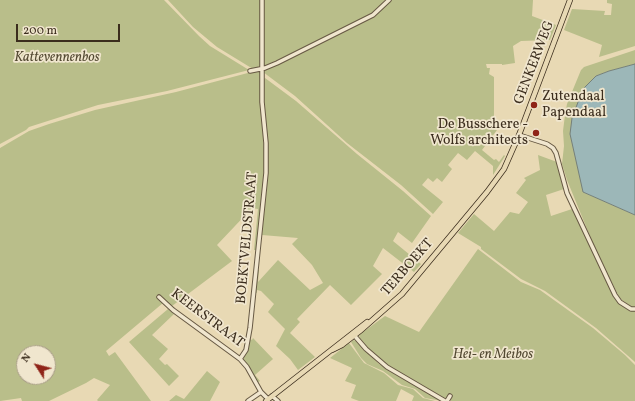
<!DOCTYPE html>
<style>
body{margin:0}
#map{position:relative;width:635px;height:401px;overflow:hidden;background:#e8d9b4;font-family:Vollkorn,serif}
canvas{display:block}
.north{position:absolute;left:16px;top:345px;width:40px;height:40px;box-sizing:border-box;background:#f0e6ce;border:1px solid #a89c87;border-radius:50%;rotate:306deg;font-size:11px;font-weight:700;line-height:16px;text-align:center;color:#3b2d1d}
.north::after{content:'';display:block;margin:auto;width:14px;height:18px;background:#8f2418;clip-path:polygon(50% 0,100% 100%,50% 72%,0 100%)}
.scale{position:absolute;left:16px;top:24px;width:104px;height:18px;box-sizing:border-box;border:2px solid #3b2d1d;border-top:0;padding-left:5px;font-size:12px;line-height:14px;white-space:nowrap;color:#3b2d1d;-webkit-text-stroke:3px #f0e6ce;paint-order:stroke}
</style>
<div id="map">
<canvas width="635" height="401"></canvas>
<div class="north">N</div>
<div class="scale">200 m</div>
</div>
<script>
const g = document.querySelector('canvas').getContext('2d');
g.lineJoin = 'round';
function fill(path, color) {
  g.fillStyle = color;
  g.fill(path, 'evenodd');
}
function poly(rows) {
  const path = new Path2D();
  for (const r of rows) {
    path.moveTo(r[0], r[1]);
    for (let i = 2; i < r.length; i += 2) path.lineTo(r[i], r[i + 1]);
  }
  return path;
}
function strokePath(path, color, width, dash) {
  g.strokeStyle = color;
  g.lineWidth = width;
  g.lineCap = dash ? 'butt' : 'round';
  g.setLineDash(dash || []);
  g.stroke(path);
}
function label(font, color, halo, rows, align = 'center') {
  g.font = font + ' Vollkorn,serif';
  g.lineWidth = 3.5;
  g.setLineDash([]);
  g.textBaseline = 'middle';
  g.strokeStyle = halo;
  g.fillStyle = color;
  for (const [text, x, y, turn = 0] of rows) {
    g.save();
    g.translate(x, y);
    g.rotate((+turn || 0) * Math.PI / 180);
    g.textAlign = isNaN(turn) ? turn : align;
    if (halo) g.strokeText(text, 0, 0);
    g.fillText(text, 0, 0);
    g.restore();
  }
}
const green = poly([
 [0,0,164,0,199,36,210,46,249,70,167,91,98,105,29,127,26,130,0,144],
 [168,0,385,0,373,14,265,66,253,69,217,47,193,27],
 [390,0,533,0,532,16,556,25,550,40,521,41,513,46,515,63,502,65,502,64,486,64,487,68,490,68,489,74,494,77,494,129,497,130,482,150,494,160,496,159,499,162,504,155,505,156,493,175,493,166,475,151,467,160,458,153,448,165,452,169,442,182,437,178,433,182,428,178,422,185,443,202,433,214,401,185,347,143,295,96,263,72,263,70,373,17,381,10],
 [607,0,635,0,635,46,599,57,602,45,564,30,572,9,605,11,604,15,611,15,612,4,607,3],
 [635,50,635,64,609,71,596,76,583,192,635,215,635,306,632,307,622,300,619,297,594,246,567,180,562,164,564,146,563,131,565,115,567,104,581,70,584,67],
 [259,70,260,71,264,148,264,191,257,250,254,250,258,209,252,208,217,245,232,261,172,306,161,297,159,299,163,303,106,351,109,356,115,352,151,401,98,401,97,400,110,385,94,378,86,383,49,401,22,401,21,398,0,401,0,148,29,131,49,124,95,110,176,92],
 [24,353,48,353,48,377,24,377],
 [265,78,296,101,357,154,403,191,431,216,412,243,398,232,393,241,421,264,414,272,383,248,373,266,382,274,351,305,330,285,297,319,300,322,290,333,315,357,298,370,290,359,276,346,285,329,268,312,274,304,261,291,257,290,257,293,255,292,257,270,259,270,258,282,278,260,310,290,323,283,312,265,292,244,298,238,262,235,267,184,263,98,263,80],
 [538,155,557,162,564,189,546,195,551,216,572,209,619,303,628,310,635,311,635,362,596,328,545,291,521,279,481,249,481,247,458,233,474,214,494,231,510,212,519,214,528,202,516,193,526,180,524,178,540,170],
 [478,249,521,282,540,290,593,328,625,355,635,365,635,401,451,401,451,397,449,395,446,398,443,398,390,368,371,353,360,339,359,335,385,316,419,332],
 [168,309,174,314,152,335,168,349,159,359,165,365,167,364,179,376,169,386,129,342],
 [253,338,273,359,255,375,260,381,257,383,243,359,247,351,250,339,252,340],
 [353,340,357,341,379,364,442,401,425,398,415,389,402,385,383,371,367,364,361,358,351,342],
 [349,343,364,363,384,373,398,385,413,389,423,398,435,401,412,401,414,396,401,389,396,401,359,401,351,398,356,385,345,381,352,368,330,358],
 [207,371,220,382,210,401,169,401,176,395,184,399]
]);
const water = poly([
 [635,64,635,215,583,192,570,134,572,118,583,89,596,76,609,71,635,64]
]);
const minor = poly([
 [250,71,265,68,277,63,373,15,389,0],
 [519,135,547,144,553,148,556,153,567,193,615,295,620,302,631,309,635,309],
 [159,297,173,310,240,359,247,367,261,392,268,399],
 [353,334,366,349,387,367,445,401],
 [240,359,246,350,250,328,266,173,266,143,262,102,262,0],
 [272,396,278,401],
 [248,401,261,392],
 [447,401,450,396]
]);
const major = poly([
 [332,350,342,345,360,331,402,294,487,192,504,169,519,135,570,0],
 [266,401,367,322]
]);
const markers = [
 [534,105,4,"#8f2418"],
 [536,133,4,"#8f2418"]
];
const parkNames = [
 ["Kattevennenbos",57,58],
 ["Hei- en Meibos",493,355]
];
const streetNames = [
 ["GENKERWEG",535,63,-69],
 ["BOEKTVELDSTRAAT",248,238,-85],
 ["TERBOEKT",408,268,-49],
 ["KEERSTRAAT",207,319,37]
];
const poiNames = [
 ["Zutendaal",542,97],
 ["Papendaal",542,113],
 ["De Busschere -",528,125,"right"],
 ["Wolfs architects",528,141,"right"]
];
fill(green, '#b9be8a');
fill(water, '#9cb7b8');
strokePath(water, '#75807a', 1);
strokePath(minor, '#665843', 5.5);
strokePath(major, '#3b2d1d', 6);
strokePath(minor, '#f0e6ce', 3.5);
strokePath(major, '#e8d9b4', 4.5);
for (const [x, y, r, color] of markers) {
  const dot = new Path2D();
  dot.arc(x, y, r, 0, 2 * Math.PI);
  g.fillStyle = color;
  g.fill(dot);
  strokePath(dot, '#f0e6ce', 1.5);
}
label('italic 14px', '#544a33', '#f0e6ce', parkNames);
label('14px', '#3b2d1d', '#f0e6ce', streetNames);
label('14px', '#3b2d1d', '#f0e6ce', poiNames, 'left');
</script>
